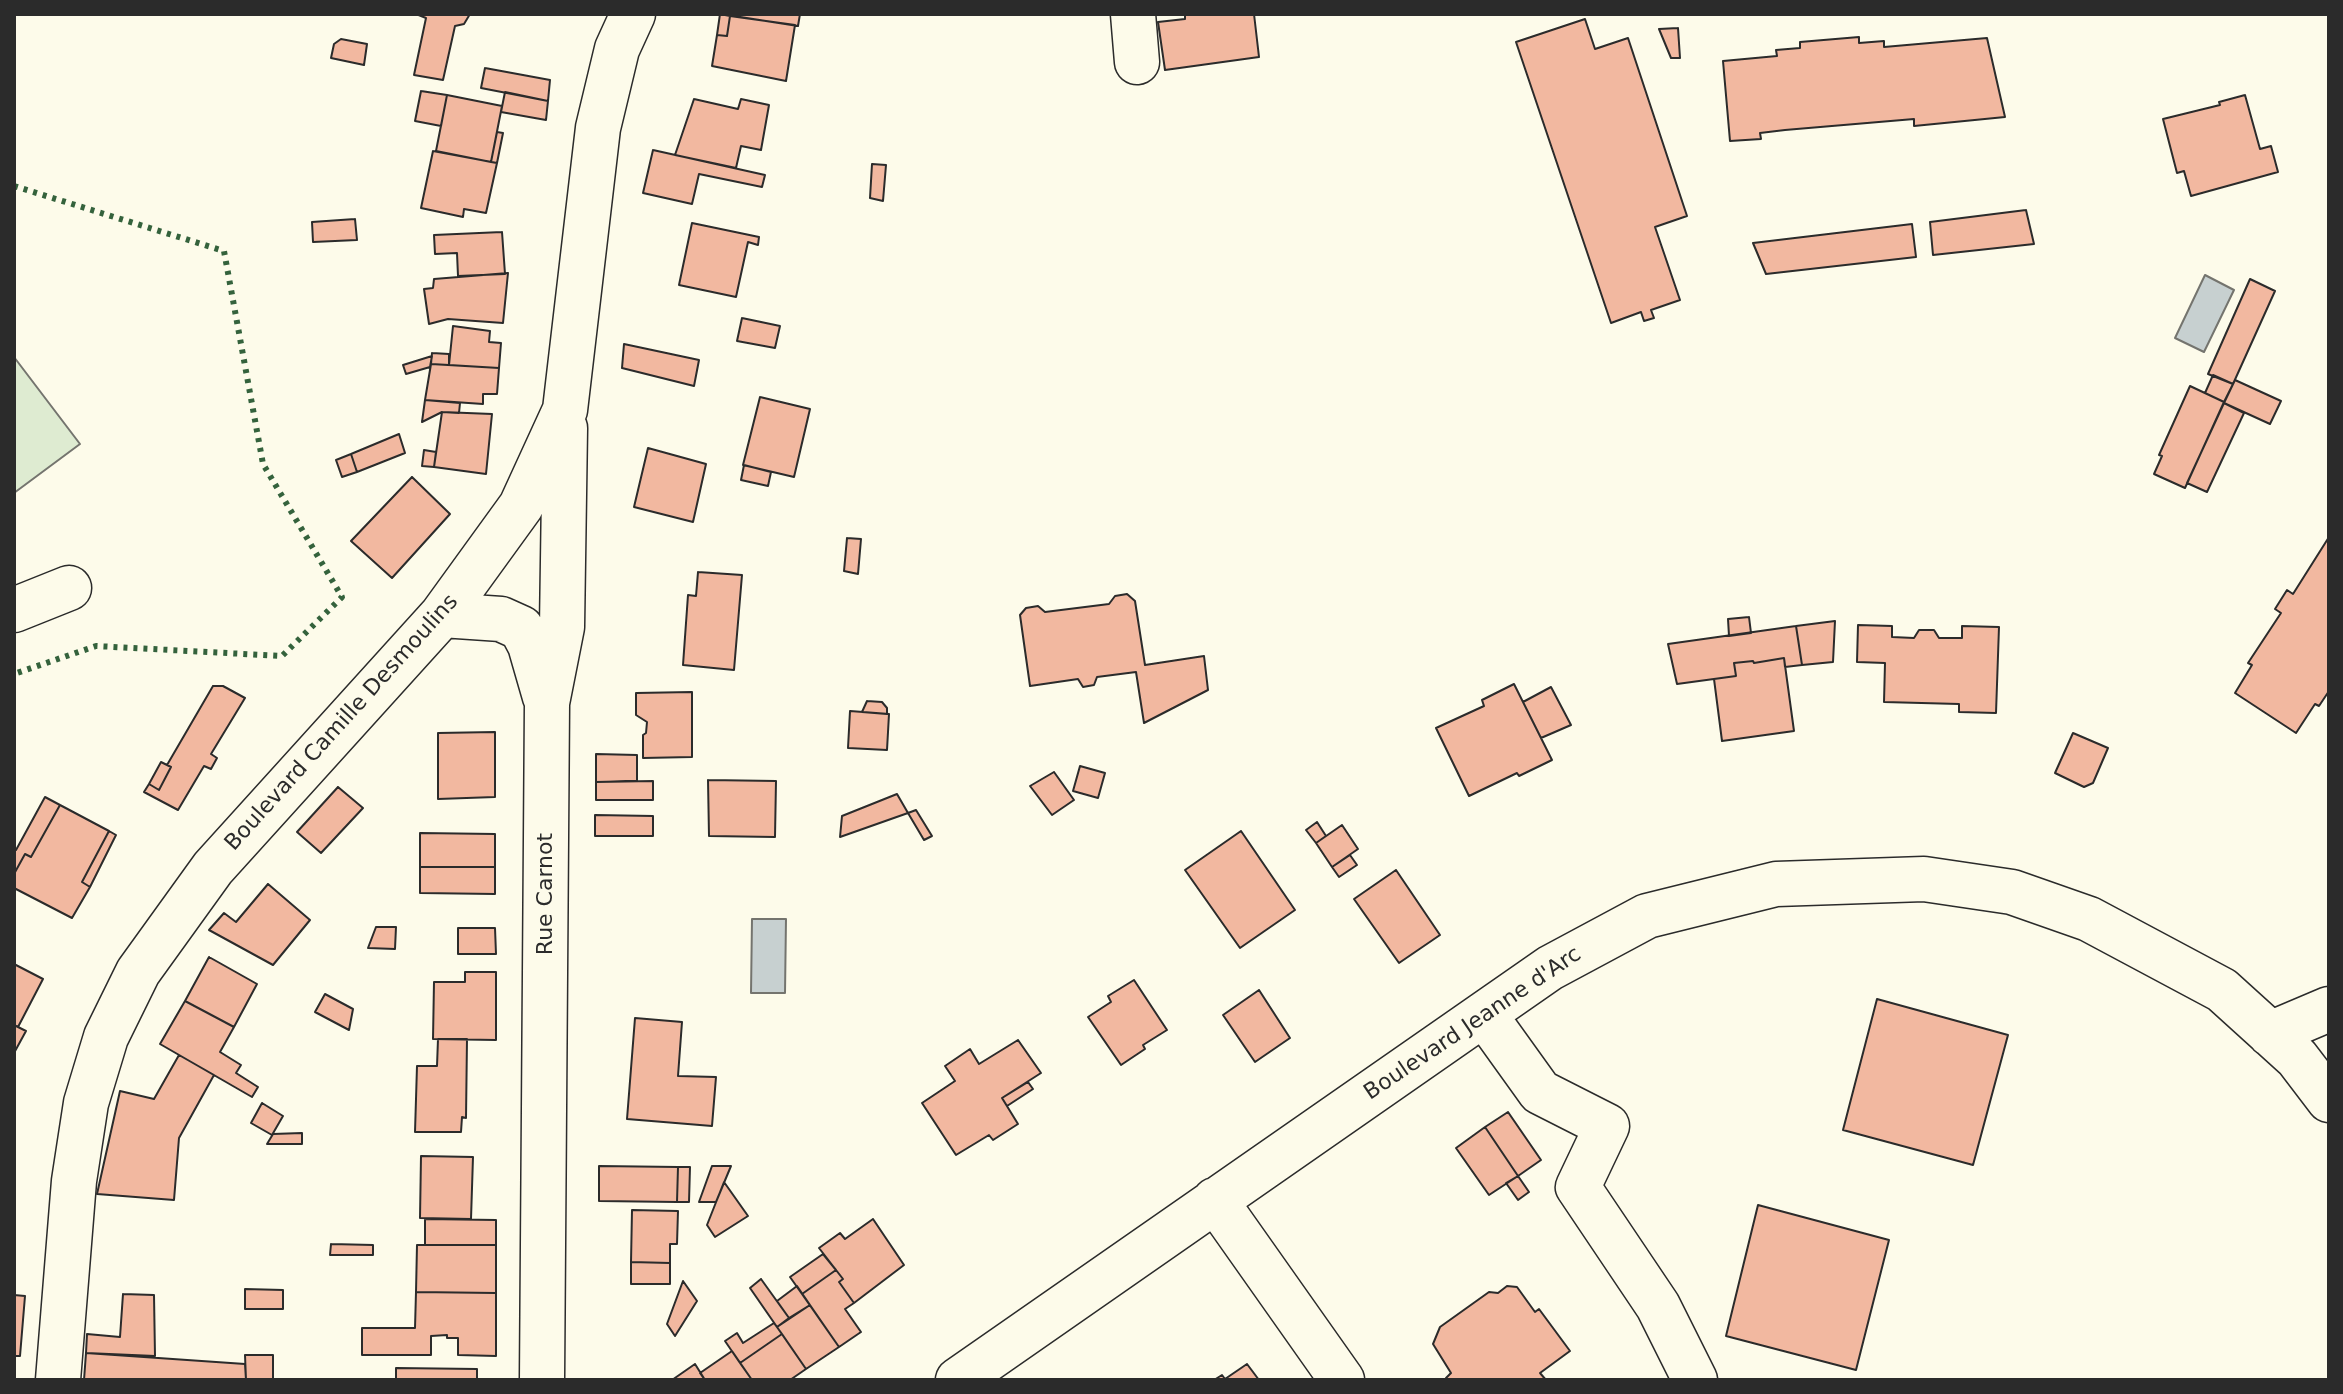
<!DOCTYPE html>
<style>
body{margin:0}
#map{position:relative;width:2343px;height:1394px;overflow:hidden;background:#fdfbea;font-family:"DejaVu Sans",sans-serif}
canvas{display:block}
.frame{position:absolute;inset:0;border:16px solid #2b2b2b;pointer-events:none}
</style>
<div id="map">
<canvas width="2343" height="1394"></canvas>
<div class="frame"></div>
</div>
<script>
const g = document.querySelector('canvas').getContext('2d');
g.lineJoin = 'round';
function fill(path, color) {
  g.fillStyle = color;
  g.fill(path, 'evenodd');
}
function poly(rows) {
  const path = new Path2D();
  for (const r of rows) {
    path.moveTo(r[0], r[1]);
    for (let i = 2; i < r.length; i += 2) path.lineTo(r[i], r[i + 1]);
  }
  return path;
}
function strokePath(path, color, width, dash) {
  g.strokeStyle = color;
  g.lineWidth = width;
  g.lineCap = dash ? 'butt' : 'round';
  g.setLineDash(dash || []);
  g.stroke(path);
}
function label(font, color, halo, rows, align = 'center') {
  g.font = font + ' "DejaVu Sans",sans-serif';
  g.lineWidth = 6;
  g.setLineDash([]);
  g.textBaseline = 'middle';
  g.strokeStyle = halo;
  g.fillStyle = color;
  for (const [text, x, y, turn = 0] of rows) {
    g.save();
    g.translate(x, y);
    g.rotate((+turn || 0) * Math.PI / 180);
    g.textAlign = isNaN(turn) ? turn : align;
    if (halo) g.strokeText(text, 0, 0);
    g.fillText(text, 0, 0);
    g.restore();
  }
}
const green = poly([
 [14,357,80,444,14,493,14,357]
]);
const water = poly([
 [2205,275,2234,290,2204,352,2175,338,2205,275],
 [752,919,786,919,785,993,751,993,752,919]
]);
const building = poly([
 [416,14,470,14,464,24,455,26,443,80,414,75,426,18,416,14],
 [720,14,730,16,727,36,717,35,720,14],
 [721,14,800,14,798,26,721,14],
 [1185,14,1254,14,1259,57,1165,70,1158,22,1185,19,1185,14],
 [730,16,795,25,786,81,712,66,717,35,727,36,730,16],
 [1585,19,1595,49,1628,38,1687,216,1655,227,1680,300,1651,310,1654,318,1644,321,1641,312,1611,323,1516,42,1585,19],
 [1678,28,1680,58,1671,58,1659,29,1678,28],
 [1859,37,1859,43,1884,41,1884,47,1987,38,2005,117,1914,126,1914,119,1785,130,1760,133,1761,139,1730,141,1723,61,1777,56,1776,50,1800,48,1800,42,1859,37],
 [341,39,367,44,364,65,331,58,334,44,341,39],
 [485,68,550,80,548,101,481,88,485,68],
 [421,91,447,95,441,126,415,121,421,91],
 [505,92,548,101,546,120,501,112,505,92],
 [447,95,502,106,491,162,436,151,447,95],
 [2245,95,2260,149,2271,146,2278,172,2191,196,2184,171,2177,173,2163,119,2220,105,2219,102,2245,95],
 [694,99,738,109,741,99,769,105,761,150,741,146,736,168,675,155,694,99],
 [497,132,503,133,497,163,491,162,497,132],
 [653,150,765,175,762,187,699,174,692,204,643,193,653,150],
 [433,151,497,163,486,213,464,209,463,217,421,208,433,151],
 [872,164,886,165,883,201,870,198,872,164],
 [2026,210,2034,244,1933,255,1930,222,2026,210],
 [355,219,357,240,313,242,312,222,355,219],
 [692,223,759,237,758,245,748,242,736,297,679,285,692,223],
 [1912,224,1916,257,1766,274,1753,243,1912,224],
 [502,232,505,274,458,276,457,253,435,254,434,235,502,232],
 [508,273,503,323,448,319,429,324,424,289,433,288,434,279,508,273],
 [2250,279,2275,291,2233,384,2208,374,2250,279],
 [742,318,780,326,775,348,737,341,742,318],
 [453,326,490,331,489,342,501,343,499,368,449,365,453,326],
 [624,344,699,360,694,386,622,368,624,344],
 [432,353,449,354,449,365,431,364,432,353],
 [432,356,430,367,406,374,403,365,432,356],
 [431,364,499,368,497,394,483,394,483,404,425,400,431,364],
 [2213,375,2233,384,2224,402,2205,393,2213,375],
 [2235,380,2281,401,2270,424,2224,403,2235,380],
 [2190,386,2224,402,2185,488,2154,474,2162,456,2159,455,2190,386],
 [760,397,810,409,794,477,743,465,760,397],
 [425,400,460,403,459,413,442,412,422,422,425,400],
 [2224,403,2244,413,2207,492,2187,483,2224,403],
 [442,412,492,414,486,474,434,467,442,412],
 [399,434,405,453,357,472,351,454,399,434],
 [648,448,706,464,693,522,634,507,648,448],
 [424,450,436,452,434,467,422,466,424,450],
 [351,454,357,472,342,477,336,460,351,454],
 [744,465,771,472,768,486,741,480,744,465],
 [412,477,450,514,392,578,351,541,412,477],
 [2329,537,2329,691,2319,706,2315,704,2296,733,2235,693,2252,665,2248,663,2281,613,2275,609,2287,590,2293,594,2329,537],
 [847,538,861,539,858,574,844,571,847,538],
 [698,572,742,575,734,670,683,665,688,595,696,596,698,572],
 [1127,594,1135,601,1145,665,1204,656,1208,690,1144,723,1136,672,1097,677,1094,685,1083,687,1078,679,1030,686,1020,615,1026,608,1038,606,1045,612,1109,604,1115,596,1127,594],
 [1749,617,1751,633,1729,636,1728,619,1749,617],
 [1835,621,1833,662,1802,665,1796,626,1835,621],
 [1858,625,1892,626,1892,637,1914,638,1919,630,1934,630,1939,638,1962,638,1962,626,1999,627,1996,713,1959,712,1959,704,1884,702,1885,663,1857,662,1858,625],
 [1796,626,1802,665,1785,667,1784,658,1754,663,1753,661,1734,663,1736,676,1677,684,1668,644,1796,626],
 [1784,658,1794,731,1722,741,1714,679,1736,676,1734,663,1753,661,1754,663,1784,658],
 [1514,684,1552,760,1519,776,1517,773,1469,796,1436,728,1484,706,1482,700,1514,684],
 [213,686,223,686,245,698,211,754,217,758,211,769,204,766,178,810,144,792,149,784,159,790,171,767,167,765,213,686],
 [1551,687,1571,725,1541,738,1523,702,1551,687],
 [692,692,692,757,643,758,643,735,646,733,647,722,636,715,636,693,692,692],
 [867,701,882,702,887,708,887,714,862,712,867,701],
 [850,711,889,714,887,750,848,748,850,711],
 [495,732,495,797,438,799,438,733,495,732],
 [2073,733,2108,748,2093,783,2084,787,2055,773,2073,733],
 [596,754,637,755,637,781,596,782,596,754],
 [161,762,171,767,159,790,149,784,161,762],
 [1080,766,1105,773,1098,798,1073,791,1080,766],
 [1054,772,1074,800,1052,815,1030,786,1054,772],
 [708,780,776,781,775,837,709,836,708,780],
 [653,781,653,800,596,800,596,782,653,781],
 [338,787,363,808,321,853,297,832,338,787],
 [897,794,908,813,840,837,842,816,897,794],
 [45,797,60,805,31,857,25,854,14,874,14,848,16,850,45,797],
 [60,805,109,831,82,882,90,887,72,918,14,888,14,874,25,854,31,857,60,805],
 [916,810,932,836,924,840,908,813,916,810],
 [595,815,653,816,653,836,595,836,595,815],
 [1317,822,1326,836,1316,843,1306,830,1317,822],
 [1342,825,1358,849,1332,867,1316,843,1342,825],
 [109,831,116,835,90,887,82,882,109,831],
 [1241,831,1295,910,1240,948,1185,870,1241,831],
 [420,833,495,834,495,867,420,867,420,833],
 [1350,855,1357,865,1339,877,1332,867,1350,855],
 [420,867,495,867,495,894,420,893,420,867],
 [1396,870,1440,935,1399,963,1354,899,1396,870],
 [268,884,310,920,273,965,209,930,224,913,236,922,268,884],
 [376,927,396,927,395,949,368,948,376,927],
 [458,928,495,928,496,954,458,954,458,928],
 [209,957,257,984,234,1027,185,1001,209,957],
 [14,964,43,979,18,1027,14,1025,14,964],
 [465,972,496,972,496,1040,433,1039,434,982,465,982,465,972],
 [1134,980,1167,1030,1143,1045,1145,1049,1121,1065,1088,1017,1111,1002,1108,996,1134,980],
 [1259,990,1290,1038,1255,1062,1223,1015,1259,990],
 [325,994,353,1009,349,1030,315,1012,325,994],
 [1877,999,2008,1035,1973,1165,1843,1130,1877,999],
 [185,1001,234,1027,220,1052,241,1065,236,1073,258,1087,252,1097,160,1044,185,1001],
 [635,1018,682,1022,678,1076,716,1077,712,1126,627,1119,635,1018],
 [14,1025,26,1031,14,1053,14,1025],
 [438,1039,467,1039,466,1118,462,1117,461,1132,415,1132,417,1066,437,1066,438,1039],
 [1018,1040,1041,1073,1002,1098,1018,1124,993,1140,989,1135,956,1155,922,1103,955,1081,945,1066,970,1049,979,1064,1018,1040],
 [179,1055,214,1075,179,1138,174,1200,97,1194,120,1091,154,1099,179,1055],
 [1028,1082,1033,1089,1007,1106,1002,1098,1028,1082],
 [262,1103,283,1116,272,1135,251,1123,262,1103],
 [1508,1112,1541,1160,1518,1176,1485,1127,1508,1112],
 [1485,1127,1518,1176,1489,1195,1456,1148,1485,1127],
 [302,1133,302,1144,267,1144,273,1134,302,1133],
 [421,1156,473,1157,471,1219,420,1218,421,1156],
 [599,1166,678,1167,677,1202,599,1201,599,1166],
 [712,1166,731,1166,716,1202,699,1202,712,1166],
 [678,1167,690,1167,689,1202,677,1202,678,1167],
 [1518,1176,1529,1192,1518,1200,1506,1183,1518,1176],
 [724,1182,748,1216,715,1237,707,1225,724,1182],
 [1758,1205,1889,1240,1856,1370,1726,1336,1758,1205],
 [632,1210,678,1211,677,1244,670,1244,670,1263,631,1262,632,1210],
 [425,1219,496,1220,496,1245,425,1245,425,1219],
 [873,1219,904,1265,854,1303,839,1282,843,1279,819,1248,840,1233,845,1239,873,1219],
 [331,1244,373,1245,373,1255,330,1255,331,1244],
 [417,1245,496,1245,496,1293,416,1292,417,1245],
 [823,1254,836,1270,802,1294,790,1277,823,1254],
 [631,1262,670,1263,670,1284,631,1284,631,1262],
 [836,1270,843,1279,839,1282,854,1303,845,1309,861,1332,839,1347,802,1294,836,1270],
 [761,1279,789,1318,777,1327,750,1288,761,1279],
 [683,1281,697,1301,675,1336,667,1324,683,1281],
 [797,1286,810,1305,789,1318,777,1301,797,1286],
 [1507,1286,1517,1287,1535,1312,1539,1309,1570,1351,1540,1373,1546,1380,1448,1380,1446,1378,1451,1373,1433,1344,1440,1327,1489,1292,1498,1293,1507,1286],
 [245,1289,283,1290,283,1309,245,1309,245,1289],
 [416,1292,496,1293,496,1356,458,1355,458,1338,447,1338,447,1335,431,1336,431,1355,362,1355,362,1328,415,1328,416,1292],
 [123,1294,154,1295,155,1356,86,1353,87,1334,120,1337,123,1294],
 [14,1295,25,1296,20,1356,14,1356,14,1295],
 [810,1305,839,1347,806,1369,777,1327,810,1305],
 [774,1323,782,1334,740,1363,725,1341,737,1333,743,1343,774,1323],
 [782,1334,806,1369,790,1380,752,1380,740,1363,782,1334],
 [732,1351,752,1380,705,1380,700,1373,732,1351],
 [86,1353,245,1364,246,1380,84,1380,86,1353],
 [245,1355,273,1355,273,1380,246,1380,245,1355],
 [695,1364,705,1380,672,1380,695,1364],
 [1247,1364,1259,1380,1214,1380,1222,1375,1225,1379,1247,1364],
 [396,1368,477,1369,477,1380,396,1380,396,1368]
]);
const minor = poly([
 [1133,14,1137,62],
 [14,610,69,588],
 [442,615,501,619,521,628,530,645,545,697],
 [1484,1014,1540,1092,1607,1126,1578,1187,1658,1306,1695,1380],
 [2270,1034,2329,1009],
 [1215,1200,1342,1380],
 [58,1380,74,1181,86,1103,106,1037,138,972,213,868,442,615,521,506,565,410,598,128,617,49,633,14],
 [542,1380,547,703,562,627,565,428],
 [958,1380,1550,968,1647,916,1776,884,1924,879,2012,892,2089,919,2222,990,2297,1058,2329,1100]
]);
const hedge = poly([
 [14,186,224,251,263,464,342,597,282,656,96,646,14,674]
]);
const streetNames = [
 ["Boulevard Camille Desmoulins",342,723,-48],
 ["Rue Carnot",546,894,-90],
 ["Boulevard Jeanne d'Arc",1473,1024,-34]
];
fill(green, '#deebd1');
strokePath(green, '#74746e', 2);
fill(water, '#c7d0d0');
strokePath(water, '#74746e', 2);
fill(building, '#f2b8a0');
strokePath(building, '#2b2b2b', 2);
strokePath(minor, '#2b2b2b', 47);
strokePath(minor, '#fdfbea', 44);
strokePath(hedge, '#34623c', 6, [4, 6]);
label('22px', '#2b2b2b', '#fdfbea', streetNames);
</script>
